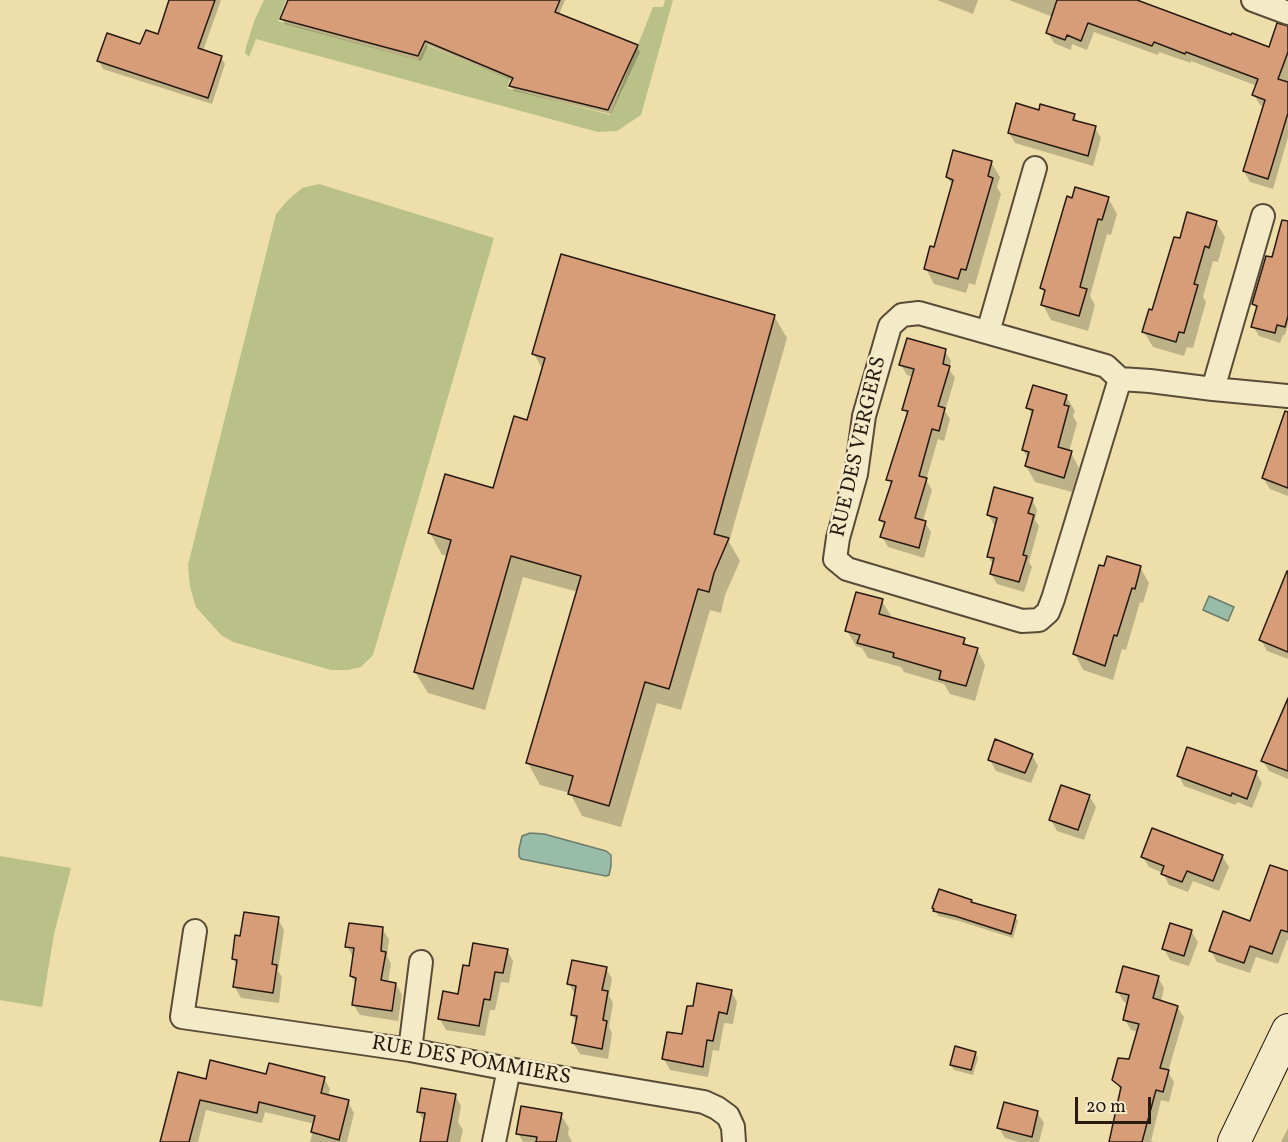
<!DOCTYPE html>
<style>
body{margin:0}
#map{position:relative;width:1288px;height:1142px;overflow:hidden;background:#eddeaa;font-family:Vollkorn,serif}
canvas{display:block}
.scale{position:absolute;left:1075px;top:1097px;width:76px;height:27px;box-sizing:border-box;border:3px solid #261a11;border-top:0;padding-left:8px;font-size:18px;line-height:21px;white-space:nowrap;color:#261a11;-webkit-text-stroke:4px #f3eac8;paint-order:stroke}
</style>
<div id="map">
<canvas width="1288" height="1142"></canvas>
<div class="scale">20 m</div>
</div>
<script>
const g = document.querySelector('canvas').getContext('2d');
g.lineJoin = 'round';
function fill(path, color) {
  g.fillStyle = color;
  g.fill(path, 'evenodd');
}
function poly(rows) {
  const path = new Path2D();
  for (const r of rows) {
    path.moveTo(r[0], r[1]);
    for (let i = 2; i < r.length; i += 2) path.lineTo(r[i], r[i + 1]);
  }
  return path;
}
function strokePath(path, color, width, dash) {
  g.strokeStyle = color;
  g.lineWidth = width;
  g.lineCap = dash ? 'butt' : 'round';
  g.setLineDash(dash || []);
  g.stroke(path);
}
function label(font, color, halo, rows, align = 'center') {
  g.font = font + ' Vollkorn,serif';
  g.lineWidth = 5;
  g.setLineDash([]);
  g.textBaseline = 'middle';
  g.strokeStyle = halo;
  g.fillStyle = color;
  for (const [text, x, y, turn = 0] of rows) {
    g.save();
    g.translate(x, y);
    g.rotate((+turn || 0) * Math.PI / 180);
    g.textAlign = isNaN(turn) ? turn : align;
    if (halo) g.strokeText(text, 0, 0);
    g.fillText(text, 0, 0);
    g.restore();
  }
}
const green = poly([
 [264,0,286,0,278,21,418,60,426,45,510,79,507,88,610,115,653,7,663,7,665,0,673,0,641,115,617,131,598,132,256,39,249,57,245,53,246,47,255,19],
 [319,184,494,238,373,655,361,667,348,670,331,670,233,642,221,635,196,607,190,587,188,565,276,214,288,200,302,188],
 [0,856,71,868,54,934,42,1007,0,1000]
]);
const water = poly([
 [1209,596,1234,607,1228,621,1203,610,1209,596],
 [530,833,544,834,606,851,611,855,611,866,609,875,606,876,521,859,519,856,519,849,522,836,530,833]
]);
const shadow = poly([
 [171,0,221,0,203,51,221,57,225,64,212,104,103,69,99,61,141,46,159,35],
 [290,0,565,0,559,15,637,47,640,52,611,114,514,91,511,86,513,81,428,45,421,61,285,24,282,19],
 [937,0,978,0,973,14],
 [1009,0,1133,0,1270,49,1288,39,1288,137,1273,189,1250,182,1244,171,1264,107,1260,105,1254,95,1257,86,1191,61,1191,63,1159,52,1158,55,1094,32,1087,50,1072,44,1071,50,1054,43,1048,33,1053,17],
 [1040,111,1074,115,1078,123,1095,128,1101,138,1093,166,1015,143,1009,133],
 [991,162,1000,177,997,187,1001,194,975,285,969,283,966,293,934,284,926,269,935,249,953,186,947,177],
 [1108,198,1117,214,1111,235,1107,234,1090,296,1095,305,1088,331,1051,320,1043,305,1046,294,1042,288,1073,200],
 [1216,222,1225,237,1218,262,1213,261,1203,297,1206,302,1193,348,1187,347,1184,356,1153,347,1144,332,1153,312,1181,240],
 [1288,241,1288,325,1285,335,1283,335,1280,343,1259,336,1253,326,1258,311,1254,304],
 [774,316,787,338,729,542,740,561,725,595,721,613,710,610,681,710,657,703,621,827,582,816,570,793,540,785,528,763,578,592,523,577,485,710,428,693,415,672,448,556,442,555,430,533,494,490,528,422,543,370,534,354],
 [945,351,951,361,949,369,955,378,945,411,950,419,944,441,938,439,926,480,932,490,923,521,925,522,931,532,924,558,888,547,882,537,885,527,881,519,892,486,888,479,908,416,904,409,913,377,907,375,901,365],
 [1066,396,1075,411,1073,416,1077,423,1069,452,1071,453,1079,468,1072,492,1035,482,1026,466,1028,459,1023,450,1033,417,1028,408],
 [1288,452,1288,496,1270,489,1263,478],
 [1032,499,1037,510,1035,520,1039,526,1029,562,1032,567,1024,592,997,584,991,574,994,566,988,556,997,525,994,525,988,514],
 [1140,567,1149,583,1143,603,1140,602,1126,650,1122,649,1113,680,1083,670,1075,654],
 [882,601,891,616,890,619,964,640,968,647,977,649,985,665,975,701,950,694,944,684,904,672,901,667,868,658,862,648,856,646,847,631],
 [1288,610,1288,659,1267,651,1261,640],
 [1288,728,1288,779,1269,771,1263,761],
 [1032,755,1038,766,1031,783,996,771,990,760],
 [1256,773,1262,783,1252,808,1237,802,1236,805,1184,786,1179,776],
 [1089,796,1096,807,1084,840,1057,831,1051,820],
 [1222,856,1229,867,1219,891,1193,881,1188,892,1169,885,1163,873,1149,867,1143,857],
 [1288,873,1288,940,1287,940,1278,964,1256,957,1250,973,1217,962,1211,951,1251,923],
 [971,901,972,904,1015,916,1018,921,1013,938,959,921,938,916,934,908],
 [278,919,284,930,278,971,282,977,279,1003,241,998,235,987,238,967,233,959,242,937],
 [382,929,389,939,387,956,391,964,388,983,396,984,402,995,398,1021,360,1015,353,1004,356,985,351,976,353,957,347,946],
 [1191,931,1198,942,1189,966,1170,960,1164,949],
 [507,950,513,961,509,983,501,982,495,1010,490,1010,485,1036,446,1030,440,1019,460,996,470,968],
 [606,968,612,979,609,996,613,1003,609,1027,612,1033,608,1059,580,1054,573,1043,577,1023,572,1015,576,996,569,984],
 [1158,978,1164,988,1161,1002,1177,1007,1184,1017,1168,1072,1174,1082,1169,1102,1161,1100,1151,1141,1155,1142,1111,1142,1122,1092,1114,1080,1130,1061,1138,1032,1131,1030,1125,1020,1129,1004,1124,1002,1117,991],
 [731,991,737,1002,733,1024,724,1023,719,1051,713,1050,708,1077,670,1070,664,1059,683,1036,694,1008],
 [975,1053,978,1058,973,1075,954,1070,951,1065],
 [267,1076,324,1078,330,1089,328,1097,348,1102,354,1113,347,1142,310,1142,315,1124,265,1112,262,1123,206,1110,198,1142,162,1142,207,1081],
 [455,1095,461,1106,458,1122,463,1130,460,1142,422,1142,425,1123,418,1111],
 [1037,1112,1044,1123,1039,1142,1019,1142,1005,1138,999,1128],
 [561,1115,569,1128,568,1134,572,1142,523,1142,518,1133],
 [1288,1128,1288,1142,1281,1142]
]);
const building = poly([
 [169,0,215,0,198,48,222,56,208,98,97,61,107,33,140,44,146,30,158,34,169,0],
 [288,0,560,0,555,12,638,45,608,110,509,86,513,78,425,41,418,56,280,19,288,0],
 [1057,0,1137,0,1231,35,1232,33,1269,47,1277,23,1288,26,1288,52,1278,79,1288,82,1288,113,1268,179,1243,171,1265,100,1252,95,1258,79,1186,52,1185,54,1154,42,1152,46,1088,23,1081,41,1067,35,1065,40,1046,33,1057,0],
 [1016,103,1039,110,1040,104,1075,114,1073,120,1096,126,1088,156,1008,133,1016,103],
 [953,150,992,161,988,176,993,178,966,270,961,269,958,279,924,269,930,246,934,247,953,180,946,177,953,150],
 [1075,187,1109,197,1102,220,1098,219,1080,287,1087,289,1079,316,1041,305,1045,290,1040,288,1067,196,1072,198,1075,187],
 [1187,212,1217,221,1209,248,1205,246,1194,284,1198,285,1184,333,1179,332,1176,342,1142,332,1149,309,1152,310,1174,237,1180,238,1187,212],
 [1282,220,1288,221,1288,316,1285,327,1277,325,1275,333,1251,327,1257,306,1252,304,1266,256,1272,257,1282,220],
 [561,254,775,315,714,534,729,538,714,573,709,592,698,589,669,689,645,682,609,806,568,794,573,776,526,763,581,576,511,556,473,689,414,672,451,540,428,533,445,474,493,488,514,416,527,420,545,358,532,354,561,254],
 [907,338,946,349,943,364,950,366,938,406,945,408,939,431,932,429,919,476,927,478,915,518,926,521,919,548,880,537,885,522,879,520,892,481,886,480,908,411,902,410,914,369,899,365,907,338],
 [1033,385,1067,395,1064,405,1069,406,1058,447,1072,451,1064,478,1025,466,1029,452,1022,450,1033,410,1026,408,1033,385],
 [1285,411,1288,412,1288,488,1262,478,1285,411],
 [994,487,1033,498,1028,513,1034,515,1023,555,1027,556,1019,582,990,574,994,558,987,557,997,518,987,515,994,487],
 [1107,556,1141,566,1135,589,1132,588,1117,636,1114,635,1105,666,1073,654,1099,565,1104,566,1107,556],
 [1287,571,1288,571,1288,652,1259,640,1287,571],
 [856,592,883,599,879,614,965,638,963,644,978,648,966,686,939,679,941,671,893,657,894,653,857,643,860,635,845,631,856,592],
 [1288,698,1288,771,1261,761,1288,698],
 [995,739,1033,754,1025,773,988,760,995,739],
 [1187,747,1257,771,1247,799,1232,793,1231,796,1177,776,1187,747],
 [1061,785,1090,795,1078,830,1049,820,1061,785],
 [1152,828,1223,855,1213,881,1187,871,1182,882,1161,874,1164,866,1141,857,1152,828],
 [1270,865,1288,871,1288,932,1281,930,1272,954,1250,946,1244,963,1209,951,1223,911,1250,921,1270,865],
 [939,889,972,900,971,902,1016,915,1011,934,955,916,933,911,934,909,932,908,939,889],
 [244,912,279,917,272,964,277,965,273,993,233,987,237,960,232,959,235,935,240,936,244,912],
 [349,923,383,927,381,951,386,952,381,980,396,983,392,1011,352,1005,356,978,350,976,354,948,345,947,349,923],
 [1170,923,1192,930,1184,956,1162,949,1170,923],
 [473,943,508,949,503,973,495,972,490,1000,484,999,479,1026,438,1019,443,991,458,994,463,965,469,966,473,943],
 [572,960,607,967,602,990,608,991,603,1020,607,1021,602,1049,572,1043,577,1016,571,1015,576,986,567,984,572,960],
 [1123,966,1159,976,1153,998,1178,1006,1160,1068,1169,1070,1163,1092,1156,1090,1142,1142,1109,1142,1121,1087,1112,1080,1118,1058,1129,1059,1139,1024,1123,1020,1129,995,1116,992,1123,966],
 [697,983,732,990,727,1014,719,1012,713,1041,707,1040,703,1067,662,1059,667,1032,682,1034,687,1006,693,1006,697,983],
 [955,1046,976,1052,971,1070,950,1065,955,1046],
 [210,1060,266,1074,269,1063,325,1077,321,1093,349,1100,339,1140,311,1132,315,1116,259,1102,257,1113,200,1100,189,1142,160,1142,178,1072,206,1079,210,1060],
 [421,1088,456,1094,447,1142,420,1142,425,1113,417,1112,421,1088],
 [1004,1102,1038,1111,1032,1137,997,1128,1004,1102],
 [521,1106,562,1113,556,1142,536,1142,537,1137,516,1134,521,1106]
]);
const minor = poly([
 [1253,0,1288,13],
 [988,332,1035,168],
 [1120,379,1053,599,1048,612,1039,620,1022,621,847,569,835,559,838,538,856,474,864,416,890,326,902,315,919,313,1106,366,1120,379,1150,381,1213,389,1288,396],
 [1213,389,1263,216],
 [195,931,182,1017,410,1050,509,1069,704,1102,717,1108,728,1116,733,1127,734,1142],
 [410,1050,421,962],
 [494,1142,509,1069]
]);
const secondary = poly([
 [1234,1142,1288,1030]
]);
const streetNames = [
 ["RUE DES VERGERS",860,447,-77],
 ["RUE DES POMMIERS",471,1062,10]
];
fill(green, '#b9c188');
fill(water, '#99bca8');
strokePath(water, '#6b7b6c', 1.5);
fill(shadow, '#0003');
fill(building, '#d79d79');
strokePath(building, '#261a11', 1.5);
strokePath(minor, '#584b37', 26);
strokePath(secondary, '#261a11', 34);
strokePath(minor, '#f3eac8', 22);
strokePath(secondary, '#f3eac8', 32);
label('21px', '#261a11', '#f3eac8', streetNames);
</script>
